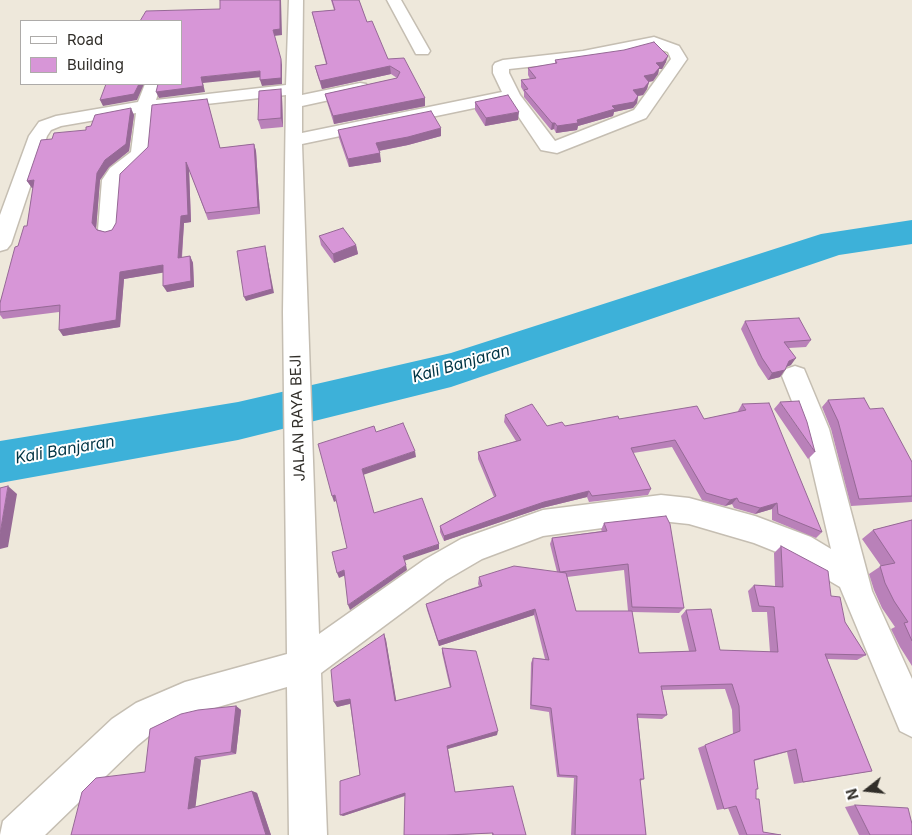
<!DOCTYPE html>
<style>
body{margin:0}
#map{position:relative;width:912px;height:835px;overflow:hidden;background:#eee8db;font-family:Inter,sans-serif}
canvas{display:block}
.legend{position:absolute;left:20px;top:20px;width:162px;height:65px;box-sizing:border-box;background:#fff;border:1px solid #adaba9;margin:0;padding:6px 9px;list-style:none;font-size:15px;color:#312e29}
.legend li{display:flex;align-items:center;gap:10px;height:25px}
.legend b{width:25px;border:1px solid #adaba9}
.north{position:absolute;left:842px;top:765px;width:50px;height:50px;-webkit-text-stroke:4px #fff;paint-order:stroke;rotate:254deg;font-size:14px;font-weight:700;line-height:20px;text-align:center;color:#312e29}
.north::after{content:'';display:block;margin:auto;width:18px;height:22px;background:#312e29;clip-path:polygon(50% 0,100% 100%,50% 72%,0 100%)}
</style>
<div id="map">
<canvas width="912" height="835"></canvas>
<ul class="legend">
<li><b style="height:6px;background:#fff"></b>Road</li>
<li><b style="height:14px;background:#d796d7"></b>Building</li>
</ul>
<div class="north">N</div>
</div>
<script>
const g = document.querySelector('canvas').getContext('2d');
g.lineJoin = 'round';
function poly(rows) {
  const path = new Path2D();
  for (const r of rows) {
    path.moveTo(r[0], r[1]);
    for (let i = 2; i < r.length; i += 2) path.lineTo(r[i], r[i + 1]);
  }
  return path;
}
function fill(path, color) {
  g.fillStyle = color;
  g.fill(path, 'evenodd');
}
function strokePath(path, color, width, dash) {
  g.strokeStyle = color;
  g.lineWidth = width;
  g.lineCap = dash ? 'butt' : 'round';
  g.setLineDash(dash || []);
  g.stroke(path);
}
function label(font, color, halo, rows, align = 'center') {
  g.font = font + ' Inter,sans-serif';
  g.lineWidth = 4;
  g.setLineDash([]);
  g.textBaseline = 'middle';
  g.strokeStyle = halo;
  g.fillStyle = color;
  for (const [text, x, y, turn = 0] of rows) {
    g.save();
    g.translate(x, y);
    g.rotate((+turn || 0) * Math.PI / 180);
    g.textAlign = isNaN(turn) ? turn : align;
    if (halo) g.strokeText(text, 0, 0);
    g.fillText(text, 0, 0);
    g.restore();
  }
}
const river = poly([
 [912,220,912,244,839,255,451,387,238,440,0,483,0,441,238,402,451,353,821,234,912,220]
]);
const minor = poly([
 [289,0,303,0,302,95,360,83,366,84,368,88,366,92,302,106,302,133,502,92,493,73,493,66,495,63,503,60,583,51,654,37,679,46,687,59,646,118,557,153,541,150,508,101,302,144,319,634,424,560,461,539,543,510,661,495,689,498,755,516,811,537,831,549,803,429,782,376,786,369,795,366,804,369,829,429,872,591,912,679,912,737,900,731,840,587,789,557,754,543,689,524,661,521,639,523,543,536,482,559,446,580,321,673,327,835,289,835,287,687,187,716,160,727,138,745,45,835,0,835,3,821,112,719,136,703,185,682,287,654,283,312,286,95,153,110,149,154,122,180,118,230,115,235,108,237,101,235,98,230,102,180,110,168,131,152,136,113,61,126,51,130,47,136,11,244,7,249,0,251,0,215,29,136,39,122,56,116,138,102,145,84,161,84,156,100,286,85,289,0],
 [653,47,668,52,671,59,634,110,555,141,520,95,509,73,509,69,583,61,653,47],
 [387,0,401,0,430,51,428,54,416,54,387,0]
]);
const wall = poly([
 [331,0,359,0,367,22,388,59,425,98,425,106,334,124,327,102,325,94,397,78,391,74,322,89,317,74,315,66,326,64,314,20,312,12,334,10],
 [555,60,666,62,662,69,659,69,658,74,653,81,649,82,647,89,643,95,638,96,637,103,633,108,614,112,613,116,578,126,577,130,556,133,554,129,551,130,524,97,524,92,521,87,521,80,530,79,528,75,528,68,555,64],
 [282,97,283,127,261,129,258,120],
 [207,99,220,148,254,144,256,151,260,214,208,220,189,169,191,222,184,223,182,258,190,256,193,263,194,287,167,292,163,272,124,279,120,327,63,336,59,312,3,319,0,315,0,303,18,246,27,226,33,188,32,188,27,181,52,139,86,130,91,126,134,115,129,151,109,167,100,180,96,229,105,232,112,230],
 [475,102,518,120,485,126,475,110],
 [338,130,441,136,408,145,379,151,381,162,349,167,339,138],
 [319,236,356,245,358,254,334,263,321,245],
 [745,321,811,340,806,347,789,348,791,365,786,367,780,377,768,380,758,365,741,329],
 [828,400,870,409,912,462,912,502,851,506,831,429,822,407],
 [780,402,815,452,808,459,774,409],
 [742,404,822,532,816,538,772,520,772,509,755,514,734,508,732,504,725,506,702,500,672,447,633,453,651,489,648,495,589,502,587,497,542,508,444,541,440,532,440,526,494,497,478,459,478,452,516,441,504,422,505,415,547,426,565,426,619,419,704,419,738,412,738,411],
 [912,520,912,666,900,647,891,629,895,627,882,608,874,590,869,574,881,566,862,539,873,530],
 [604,523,684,608,679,613,632,612,639,653,689,651,681,616,686,610,720,650,770,652,767,612,752,612,748,591,754,585,775,586,774,553,781,546,831,596,845,622,866,655,857,660,827,659,872,771,794,784,787,752,754,761,756,799,763,832,781,835,739,835,728,808,717,810,698,748,733,734,732,710,725,689,662,690,667,715,662,719,638,718,644,779,640,781,646,835,571,835,574,778,557,777,549,712,530,709,531,663,533,658,545,659,534,615,439,646,427,610,426,604,479,586,478,584,479,577,557,572,550,544,552,538,602,531,601,530],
 [624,570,628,611,576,611,567,577],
 [384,634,386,640,396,701,450,688,442,653,442,648,497,735,448,749,455,792,526,835,492,835,492,833,460,835,404,835,405,796,343,816,360,775,350,704,337,707],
 [236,706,241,710,236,754,201,760,195,807,252,791,257,793,271,835,71,835,145,772],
 [855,805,912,835,859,835,845,807]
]);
const shadedWall = poly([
 [280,0,281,0,282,35,274,36,273,30],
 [668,56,666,62,662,69,659,69,658,74,653,81,642,83,644,76,656,63],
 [281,59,282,65,282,84,262,86,260,80],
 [390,66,391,74,322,89,320,81],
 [260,71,262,77,203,83,205,92,159,98,156,92,201,77],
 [649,82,647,89,643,95,631,97,633,90],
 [139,84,144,84,137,100,103,106,100,100],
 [281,89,282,97,283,127,281,118],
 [638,96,637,103,633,108,614,112,613,116,578,126,577,130,556,133,557,126,577,120],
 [425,98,425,106,334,124,333,116],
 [131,108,134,115,129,151,109,167,100,180,96,230,92,223,97,173,105,160],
 [519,112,518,120,485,126,486,118],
 [552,123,555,123,554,129,551,130],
 [441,128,441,136,408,145,377,151,376,143],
 [254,144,256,151,260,214,258,207],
 [380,153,381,162,349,167,348,159],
 [186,162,189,169,191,222,184,223,181,265,178,258,181,216],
 [34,180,39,187,32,188,27,181],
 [356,245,358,254,334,263,333,254],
 [265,246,274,293,246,301,244,297],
 [190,256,193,263,194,287,167,292,163,286],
 [163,265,167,272,124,279,120,327,63,336,59,330,120,272],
 [796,358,791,365,784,368,789,361],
 [785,370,780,377,768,380,772,373],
 [415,451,416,457,363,475,362,469],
 [8,486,17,494,8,547,0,549,0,534],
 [589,491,587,497,542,508,444,541,444,536,544,502],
 [335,495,336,501,334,502,332,496],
 [737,498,732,504,725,506,730,500],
 [777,503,772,509,755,514,760,508],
 [439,544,439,549,404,561,403,556],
 [406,565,407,570,350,610,348,605],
 [344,570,346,575,339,578,337,573],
 [535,609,534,615,439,646,438,641],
 [384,634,386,640,397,705,395,701],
 [350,699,353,703,337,707,334,702],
 [236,706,241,710,236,754,231,752],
 [498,731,497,735,447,749,447,746],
 [195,757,201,760,195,811,188,809],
 [252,791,257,793,271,835,266,835],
 [405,793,407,795,343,816,340,815]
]);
const building = poly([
 [220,0,280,0,280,29,273,30,281,59,281,78,260,80,260,71,201,77,203,86,156,92,158,84,181,84,181,21,140,21,146,11,220,9,220,0],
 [332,0,359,0,367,22,372,21,388,59,404,58,425,98,333,116,325,94,397,78,400,72,390,66,320,81,315,66,327,64,312,12,335,10,332,0],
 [654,42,668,56,663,62,656,63,660,67,654,74,644,76,649,82,644,88,633,90,638,96,634,102,612,106,615,109,577,120,578,123,557,126,555,123,552,123,524,90,528,89,521,80,536,78,528,68,557,63,555,60,624,50,654,42],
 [106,84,139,84,134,94,100,100,106,84],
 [281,89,281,118,258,120,259,91,281,89],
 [508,95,519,112,486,118,475,102,508,95],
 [207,99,220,148,254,144,258,207,206,213,186,162,188,215,181,216,178,258,190,256,191,281,163,286,163,265,120,272,116,320,59,330,60,305,0,312,0,303,15,247,18,246,24,226,27,226,34,180,27,181,41,140,52,139,54,133,86,130,86,127,91,126,95,115,131,108,126,144,105,160,97,173,92,223,97,230,105,232,112,230,116,223,120,174,148,147,152,105,207,99],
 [431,111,441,128,408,137,376,143,380,153,348,159,338,130,431,111],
 [343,228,356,245,333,254,319,236,343,228],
 [265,246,272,289,244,297,237,251,265,246],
 [799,318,811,340,784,342,796,358,789,361,785,370,772,373,762,358,745,321,799,318],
 [864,398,870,409,883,408,912,462,912,496,859,499,838,421,828,400,864,398],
 [799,401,807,422,815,452,780,402,799,401],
 [769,403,822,532,778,514,777,503,760,508,739,502,737,498,730,500,706,493,675,440,631,448,651,489,592,496,589,491,544,502,444,536,440,526,496,496,478,452,521,440,505,415,532,404,547,426,562,422,565,426,618,416,619,419,697,406,704,419,746,410,742,404,769,403],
 [403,423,415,451,362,469,374,513,422,498,439,544,403,556,406,565,348,605,344,570,337,573,332,552,347,548,335,495,332,496,318,444,374,426,376,432,403,423],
 [8,486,0,534,0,488,8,486],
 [666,516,670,524,684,608,632,607,628,564,560,572,552,538,607,531,604,523,666,516],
 [912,520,912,641,904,623,908,622,894,601,885,583,880,566,895,563,873,530,912,520],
 [781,546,828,571,831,596,840,597,845,622,866,655,825,654,872,771,803,782,796,749,754,760,758,789,756,789,756,799,759,799,763,832,781,835,747,835,736,806,724,809,705,745,740,731,739,706,732,684,661,686,667,715,637,714,644,779,640,779,646,835,575,835,577,776,559,775,551,708,531,705,533,658,549,660,535,609,438,641,426,604,482,586,479,577,514,566,566,573,576,611,632,611,639,653,696,651,686,610,711,609,720,650,778,652,774,607,759,606,754,585,783,587,781,546],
 [384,634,395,701,451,687,442,648,476,651,498,731,447,746,455,792,513,786,526,835,493,835,493,833,446,835,404,835,405,793,340,815,340,781,360,775,350,699,334,702,331,670,384,634],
 [236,706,231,752,195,757,188,809,252,791,266,835,71,835,82,792,96,778,145,772,150,729,181,714,198,710,236,706],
 [855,805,908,808,912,824,912,835,870,835,855,805]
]);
const streetNames = [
 ["JALAN RAYA BEJI",298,418,-92]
];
const waterNames = [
 ["Kali Banjaran",461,364,-16],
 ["Kali Banjaran",65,450,-10]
];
fill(river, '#3db1d9');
strokePath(minor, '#c5beb2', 3);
fill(minor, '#fff');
fill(wall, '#b981b9');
fill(shadedWall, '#966996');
fill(building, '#d796d7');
strokePath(building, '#966996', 1);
label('15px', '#312e29', '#fff', streetNames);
label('italic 16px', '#003444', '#fff', waterNames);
</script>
